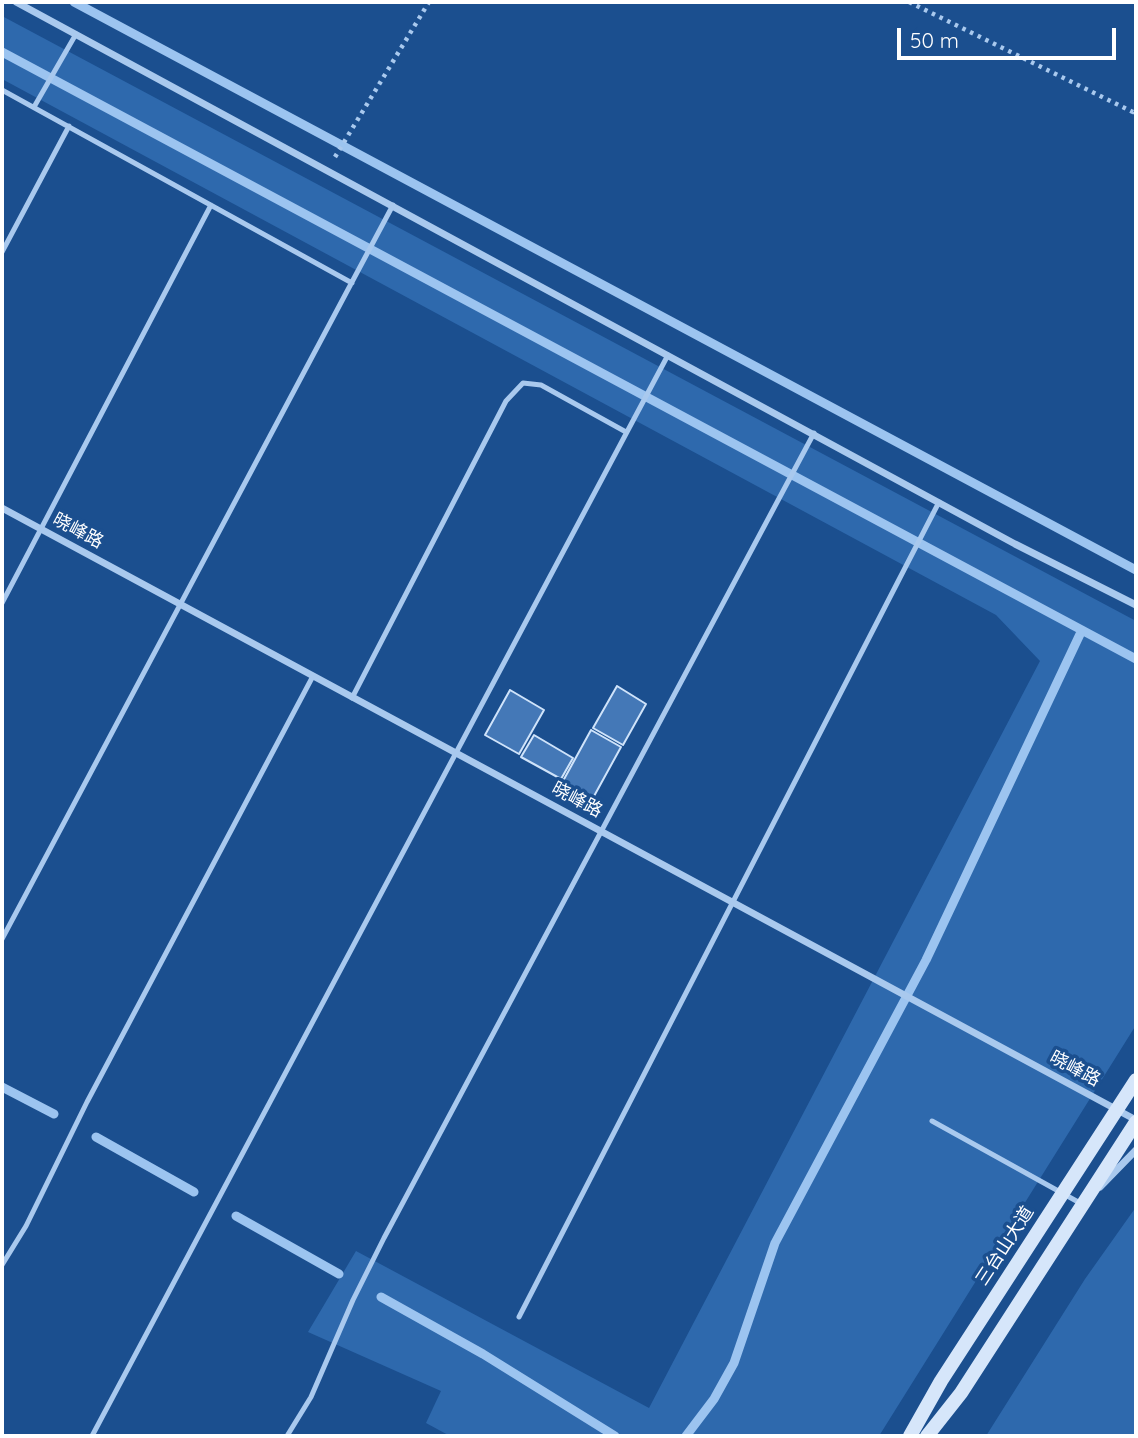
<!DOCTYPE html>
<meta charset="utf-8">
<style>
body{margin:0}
#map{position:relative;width:1138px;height:1438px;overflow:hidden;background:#1b4f8f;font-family:Quicksand,sans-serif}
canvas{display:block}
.frame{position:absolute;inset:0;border:4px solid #fff;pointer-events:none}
.scale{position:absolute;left:897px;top:28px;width:219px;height:32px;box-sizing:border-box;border:4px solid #fff;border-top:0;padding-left:9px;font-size:21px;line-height:24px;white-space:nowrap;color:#fff;-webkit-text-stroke:5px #1b4f8f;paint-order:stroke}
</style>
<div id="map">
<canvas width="1138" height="1438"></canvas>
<div class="frame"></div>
<div class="scale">50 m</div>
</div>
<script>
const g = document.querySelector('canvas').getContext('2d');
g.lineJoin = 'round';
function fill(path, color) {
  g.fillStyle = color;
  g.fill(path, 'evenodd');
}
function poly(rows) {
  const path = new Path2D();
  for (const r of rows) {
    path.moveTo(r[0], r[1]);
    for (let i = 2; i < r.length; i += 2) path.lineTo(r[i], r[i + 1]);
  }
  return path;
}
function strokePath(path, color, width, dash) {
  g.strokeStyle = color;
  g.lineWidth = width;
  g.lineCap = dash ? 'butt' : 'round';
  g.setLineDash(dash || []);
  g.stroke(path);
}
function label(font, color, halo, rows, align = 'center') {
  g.font = font + ' Quicksand,"Noto Sans SC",sans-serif';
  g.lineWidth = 7;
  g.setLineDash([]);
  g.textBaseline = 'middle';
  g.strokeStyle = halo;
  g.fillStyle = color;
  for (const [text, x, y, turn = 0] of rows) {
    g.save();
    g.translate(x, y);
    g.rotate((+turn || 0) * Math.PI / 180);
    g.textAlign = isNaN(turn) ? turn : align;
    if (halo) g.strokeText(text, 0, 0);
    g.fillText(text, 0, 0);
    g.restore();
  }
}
const green = poly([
 [2,16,1136,621,1136,1025,879,1436,450,1436,426,1423,441,1391,308,1332,356,1251,649,1408,1040,661,996,615,2,79],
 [1136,1207,1136,1436,986,1436,1085,1279]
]);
const stream = poly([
 [74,2,1136,570],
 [2,52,1136,659],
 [2,1087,54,1114],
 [96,1137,194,1192],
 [236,1216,339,1274],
 [381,1297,483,1354,615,1436],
 [686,1436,714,1399,734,1363,775,1243,926,960,1082,630]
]);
const building = poly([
 [617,686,646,704,623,745,593,728,617,686],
 [510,690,544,710,519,754,485,735,510,690],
 [591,730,621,747,593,798,563,781,591,730],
 [534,735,573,758,561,779,521,757,534,735]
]);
const path = poly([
 [909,2,1133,112,1136,107],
 [335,157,429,2]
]);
const lane = poly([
 [2,90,352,283],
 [34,107,76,34],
 [2,252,69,126],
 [2,603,211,205],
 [352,698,506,401,523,383,541,385,626,432],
 [2,939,393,205],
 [932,1121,1080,1203],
 [2,1265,26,1226,87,1102,313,676],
 [519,1317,939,502],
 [92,1436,668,355],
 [287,1436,311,1397,353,1300,384,1238,814,433]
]);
const street = poly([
 [16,2,1015,544,1136,605],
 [2,508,1136,1120],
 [1100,1187,1136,1150]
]);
const secondary = poly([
 [910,1436,941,1381,1136,1080],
 [927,1436,961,1393,1136,1122]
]);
const streetNames = [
 ["晓峰路",78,531,28],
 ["晓峰路",577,800,28],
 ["晓峰路",1075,1069,28],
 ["三台山大道",1005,1246,-57]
];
fill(green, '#2e69ad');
strokePath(stream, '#9cc4f0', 9);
fill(building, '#4478b7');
strokePath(building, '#cfe3fa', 2);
strokePath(path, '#a9c9ee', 4.5, [3.5, 5]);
strokePath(lane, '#a9c9ee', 5);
strokePath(street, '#a9c9ee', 7);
strokePath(secondary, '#d6e6fa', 14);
label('18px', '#fff', '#1b4f8f', streetNames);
</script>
